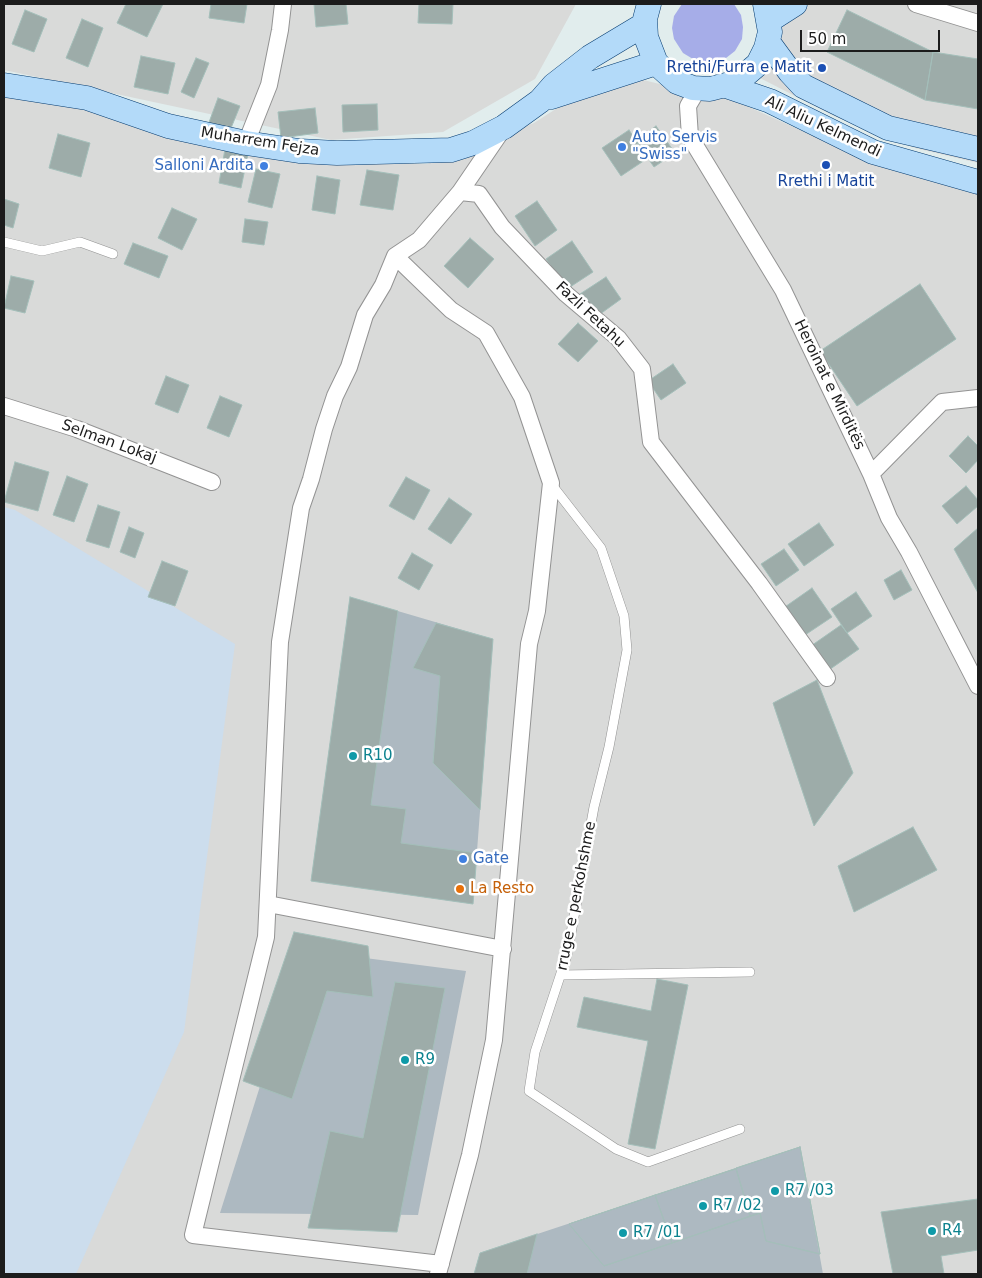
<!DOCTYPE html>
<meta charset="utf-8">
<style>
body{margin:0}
#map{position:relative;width:982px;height:1278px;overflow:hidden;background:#e1eded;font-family:"DejaVu Sans",sans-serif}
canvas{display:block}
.frame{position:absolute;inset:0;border:5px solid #1c1c1c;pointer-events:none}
.scale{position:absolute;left:800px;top:30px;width:140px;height:22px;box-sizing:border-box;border:2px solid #1c1c1c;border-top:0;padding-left:6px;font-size:15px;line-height:18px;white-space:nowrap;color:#1c1c1c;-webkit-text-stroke:4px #fff;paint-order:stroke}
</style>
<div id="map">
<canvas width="982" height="1278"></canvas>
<div class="frame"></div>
<div class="scale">50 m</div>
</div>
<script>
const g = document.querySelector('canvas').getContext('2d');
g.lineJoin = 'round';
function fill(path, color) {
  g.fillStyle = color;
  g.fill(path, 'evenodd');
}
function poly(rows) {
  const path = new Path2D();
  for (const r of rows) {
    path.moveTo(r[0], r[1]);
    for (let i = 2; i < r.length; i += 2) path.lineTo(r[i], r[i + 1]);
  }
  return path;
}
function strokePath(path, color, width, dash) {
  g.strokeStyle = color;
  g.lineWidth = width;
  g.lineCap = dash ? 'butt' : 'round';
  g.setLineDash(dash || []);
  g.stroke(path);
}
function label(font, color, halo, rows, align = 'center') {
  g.font = font + ' "DejaVu Sans",sans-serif';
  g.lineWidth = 5;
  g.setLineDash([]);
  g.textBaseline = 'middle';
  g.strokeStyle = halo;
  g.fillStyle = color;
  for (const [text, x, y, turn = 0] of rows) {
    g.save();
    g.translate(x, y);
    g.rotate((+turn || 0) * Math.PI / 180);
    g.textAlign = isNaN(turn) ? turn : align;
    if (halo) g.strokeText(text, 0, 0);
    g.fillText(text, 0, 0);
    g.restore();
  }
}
const residential = poly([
 [4,4,576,4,535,79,443,132,331,140,4,70],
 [775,4,978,4,978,163,915,148,836,117,758,77,781,47,781,20],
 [631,77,672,87,720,94,878,165,978,188,978,1274,4,1274,4,95,95,110,326,163,427,164,534,123,587,89]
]);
const construction = poly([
 [350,597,493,639,473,904,311,881],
 [303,950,466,971,418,1215,220,1213],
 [800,1147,823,1274,474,1274,480,1253]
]);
const farmland = poly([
 [4,507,15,510,235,644,184,1032,76,1274,4,1274]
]);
const grass = poly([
 [682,4,734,4,741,15,743,27,742,39,735,51,726,58,709,63,698,62,683,53,674,39,672,28,674,16]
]);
const building = poly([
 [126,4,163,4,147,37,117,23,126,4],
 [211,4,247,4,244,23,209,18,211,4],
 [314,4,346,4,348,24,316,27,314,4],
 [419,4,453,4,452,24,418,23,419,4],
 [25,10,47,19,34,52,12,44,25,10],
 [847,10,933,52,925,100,827,52,847,10],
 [82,19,103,28,88,67,66,58,82,19],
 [933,52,978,59,978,109,925,100,933,52],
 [141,56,175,63,168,94,134,87,141,56],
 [196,58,209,63,194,98,181,92,196,58],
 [218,98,240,106,229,133,208,125,218,98],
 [377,104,378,130,343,132,342,105,377,104],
 [315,108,318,133,281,138,278,112,315,108],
 [656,126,675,153,654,167,636,141,656,126],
 [629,130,648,158,621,176,602,148,629,130],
 [58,134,90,143,81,177,49,168,58,134],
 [225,149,248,154,241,188,219,183,225,149],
 [256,169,280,174,272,208,248,202,256,169],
 [367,170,399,175,393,210,360,205,367,170],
 [317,176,340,180,335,214,312,210,317,176],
 [4,199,19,204,13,228,4,225,4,199],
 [537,201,557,230,535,246,515,216,537,201],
 [172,208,197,219,182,250,158,238,172,208],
 [245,219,268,222,264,245,242,242,245,219],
 [470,238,494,259,468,288,444,266,470,238],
 [572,241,593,272,567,289,546,259,572,241],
 [133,243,168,256,159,278,124,264,133,243],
 [11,276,34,281,25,313,4,308,11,276],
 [606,277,621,299,596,317,580,294,606,277],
 [920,284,956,339,857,406,820,351,920,284],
 [578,323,598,341,578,362,558,344,578,323],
 [673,364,686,383,661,400,648,381,673,364],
 [166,376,189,385,178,413,155,404,166,376],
 [220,396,242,405,229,437,207,428,220,396],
 [968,436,978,446,978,460,966,473,949,456,968,436],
 [15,462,49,472,38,511,4,502,15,462],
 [67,476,88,484,74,522,53,515,67,476],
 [406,477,430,490,414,520,389,506,406,477],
 [966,486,978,500,978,506,957,524,942,506,966,486],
 [449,498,472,514,451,544,428,529,449,498],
 [98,505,120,512,109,548,86,541,98,505],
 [819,523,834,545,804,566,788,544,819,523],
 [129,527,144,533,135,558,120,552,129,527],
 [978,528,978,593,954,549,978,528],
 [784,549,799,570,776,586,761,564,784,549],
 [412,553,433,565,419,590,398,578,412,553],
 [162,561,188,571,175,606,148,597,162,561],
 [901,570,912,590,894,600,884,580,901,570],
 [812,588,832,617,802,637,782,609,812,588],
 [856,592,872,616,847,633,831,609,856,592],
 [350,597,398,611,371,805,406,809,401,843,477,853,473,904,311,881,350,597],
 [436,623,493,639,480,810,433,763,440,676,413,668,436,623],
 [841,625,859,649,826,672,808,648,841,625],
 [817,680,853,773,814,826,773,703,817,680],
 [913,827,937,870,854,912,838,866,913,827],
 [294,932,368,946,373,997,327,991,292,1099,243,1081,294,932],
 [657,979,688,985,655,1149,628,1144,648,1041,577,1027,584,997,651,1011,657,979],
 [395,982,445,988,397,1232,308,1228,330,1131,363,1138,395,982],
 [800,1147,820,1254,766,1241,760,1213,604,1266,569,1224,800,1147],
 [800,1147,820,1254,766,1241,760,1213,750,1216,736,1168,800,1147],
 [736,1169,750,1216,672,1243,655,1195,736,1169],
 [655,1195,672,1243,604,1266,569,1224,655,1195],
 [978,1199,978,1250,941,1256,944,1274,893,1274,881,1212,978,1199],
 [537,1234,527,1274,474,1274,480,1253,537,1234]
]);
const lane = poly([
 [4,242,42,251,80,242,113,254],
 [552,485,601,548,624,616,627,650,609,747,594,807,567,955,535,1052,529,1091,616,1149,648,1162,740,1129],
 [561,975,750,972]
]);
const street = poly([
 [916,4,978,23],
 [698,89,688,106,690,137,783,290,871,474,889,518,909,552,978,686],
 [503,129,460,192,479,194,502,227,566,294,618,338,642,369,651,442,759,583,827,678],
 [246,143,269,85,280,30,283,4],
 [395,256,451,310,486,333,522,397,551,483,537,611,529,644,494,1040,470,1155,438,1274],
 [4,406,77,429,212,482],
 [871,474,942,402,978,398],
 [268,904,503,949],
 [441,1264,193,1235,266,937,280,642,301,508,311,479,324,429,335,396,349,367,365,315,383,285,395,256,419,240,460,192]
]);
const secondary = poly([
 [649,4,645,19,646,37,656,63,677,82,693,88,710,89,737,82,758,64,766,48,770,32,765,4],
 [770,20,795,4],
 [768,42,790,72,803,86,888,128,978,149],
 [4,85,87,98,168,126,246,143,299,151,337,153,451,150,473,143,504,127,540,101,554,85,590,57,645,24],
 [726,86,770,101,873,152,978,182],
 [551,97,656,63]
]);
const markers = [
 [822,68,5,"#1a4fb4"],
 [622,147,5,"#3f7fe0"],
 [826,165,5,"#1a4fb4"],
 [264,166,5,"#3f7fe0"],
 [353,756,5,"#0f9aa8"],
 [463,859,5,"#3f7fe0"],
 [460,889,5,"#e8710a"],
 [405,1060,5,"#0f9aa8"],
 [775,1191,5,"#0f9aa8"],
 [703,1206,5,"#0f9aa8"],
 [932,1231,5,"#0f9aa8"],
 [623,1233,5,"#0f9aa8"]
];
const transitNames = [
 ["Rrethi/Furra e Matit",812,68],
 ["Rrethi i Matit",826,182,"center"]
];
const streetNames = [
 ["Ali Aliu Kelmendi",823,127,25],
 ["Muharrem Fejza",260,142,9],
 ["Fazli Fetahu",590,315,43],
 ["Heroinat e Mirditës",829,385,64],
 ["Selman Lokaj",109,442,20],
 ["rruge e perkohshme",577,896,-79]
];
const shopNames = [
 ["Auto Servis",632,138],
 ["\"Swiss\"",632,155],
 ["Salloni Ardita",254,166,"right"],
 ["Gate",473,859]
];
const cultureNames = [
 ["R10",363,756],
 ["R9",415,1060],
 ["R7 /03",785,1191],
 ["R7 /02",713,1206],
 ["R4",942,1231],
 ["R7 /01",633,1233]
];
const foodNames = [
 ["La Resto",470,889]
];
fill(residential, '#d9dad9');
fill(construction, '#adb9c1');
fill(farmland, '#ccdded');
fill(grass, '#a6ade8');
fill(building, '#9daca9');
strokePath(building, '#a4bfba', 1);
strokePath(lane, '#939393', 10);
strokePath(street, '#939393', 18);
strokePath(secondary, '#053b70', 25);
strokePath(lane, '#fff', 9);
strokePath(street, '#fff', 16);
strokePath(secondary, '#b3daf9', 24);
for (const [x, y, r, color] of markers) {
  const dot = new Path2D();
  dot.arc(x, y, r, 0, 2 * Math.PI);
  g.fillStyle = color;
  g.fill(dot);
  strokePath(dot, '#fff', 2);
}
label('15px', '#164399', '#fff', transitNames, 'right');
label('15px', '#1c1c1c', '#fff', streetNames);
label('15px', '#366cbe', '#fff', shopNames, 'left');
label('15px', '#0d838f', '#fff', cultureNames, 'left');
label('15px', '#c56008', '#fff', foodNames, 'left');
</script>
